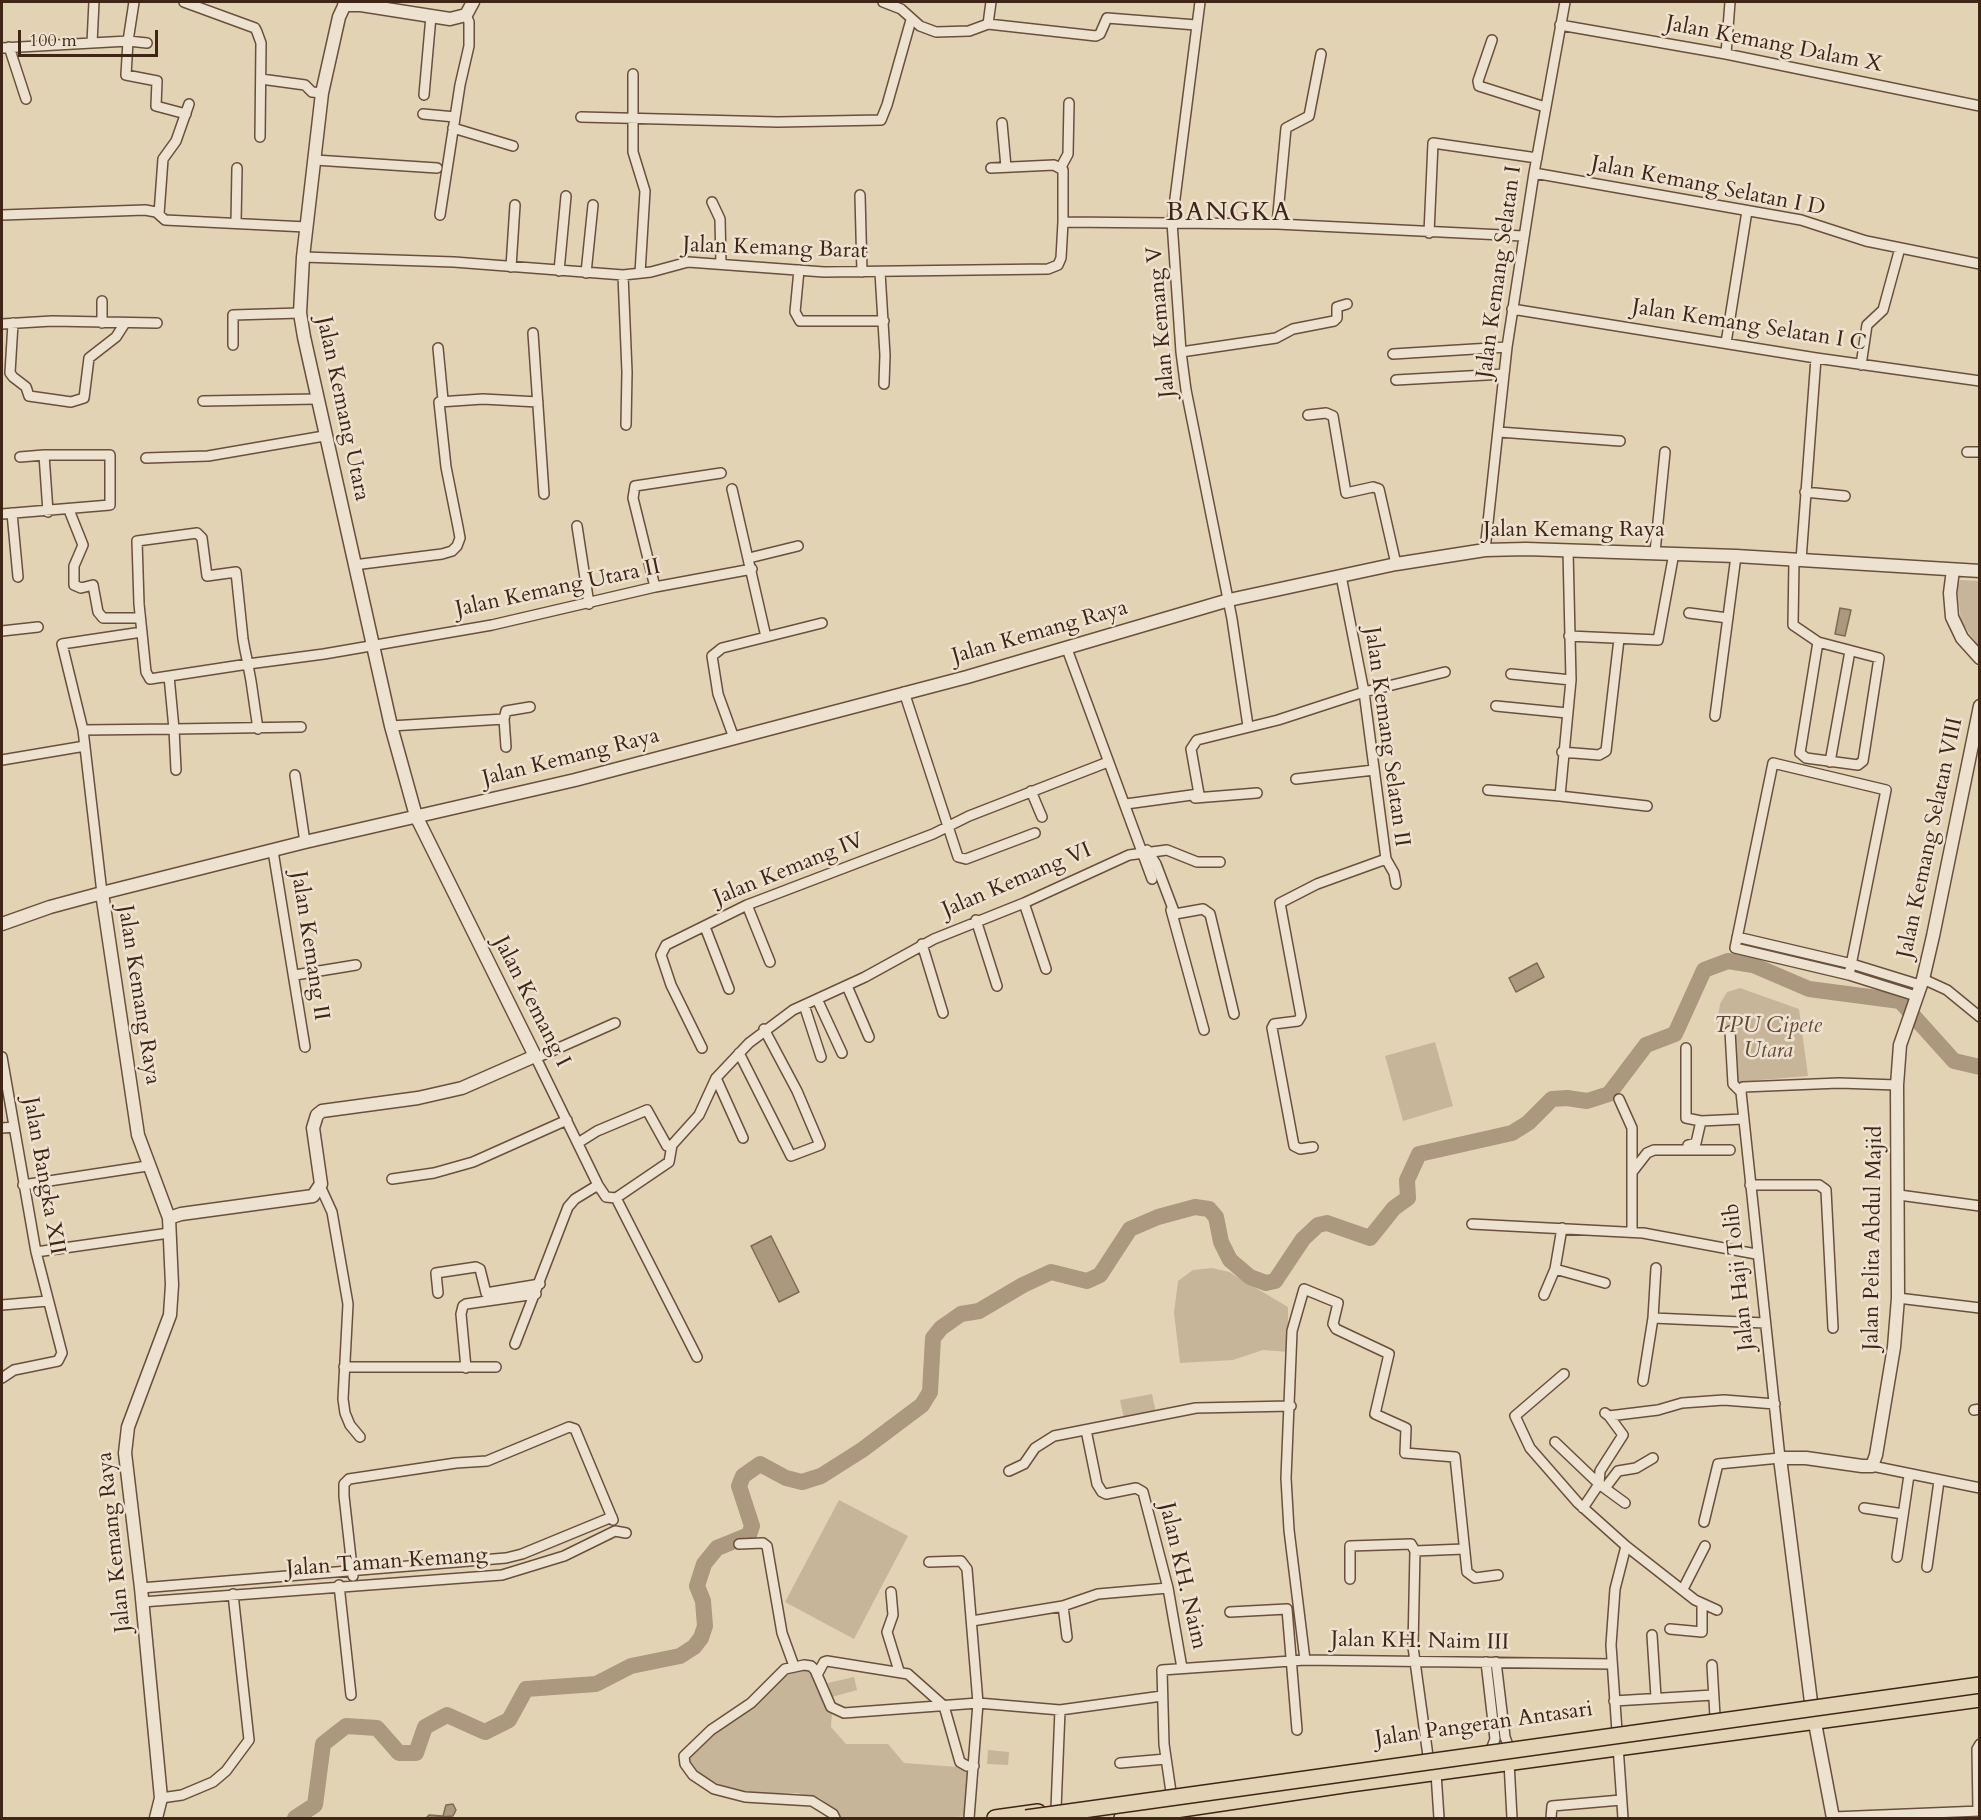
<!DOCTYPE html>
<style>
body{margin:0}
#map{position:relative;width:1981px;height:1820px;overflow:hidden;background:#e3d3b5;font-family:Cardo,serif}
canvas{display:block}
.frame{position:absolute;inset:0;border:3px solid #3f2515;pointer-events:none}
.scale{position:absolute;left:18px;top:30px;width:140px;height:27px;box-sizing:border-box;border:3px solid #3f2515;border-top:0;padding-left:8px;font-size:18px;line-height:21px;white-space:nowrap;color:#3f2515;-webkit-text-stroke:4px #ede2cf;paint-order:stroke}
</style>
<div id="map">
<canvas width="1981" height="1820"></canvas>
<div class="frame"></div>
<div class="scale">100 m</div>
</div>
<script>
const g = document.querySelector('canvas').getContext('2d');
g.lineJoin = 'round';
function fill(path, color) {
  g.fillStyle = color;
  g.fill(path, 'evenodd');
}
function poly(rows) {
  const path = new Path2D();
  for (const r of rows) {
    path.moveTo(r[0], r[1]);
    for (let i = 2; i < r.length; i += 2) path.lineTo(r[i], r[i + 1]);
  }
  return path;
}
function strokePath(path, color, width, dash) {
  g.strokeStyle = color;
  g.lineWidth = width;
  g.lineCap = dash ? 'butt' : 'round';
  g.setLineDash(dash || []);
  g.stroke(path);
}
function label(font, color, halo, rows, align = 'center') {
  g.font = font + ' Cardo,serif';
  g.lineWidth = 5;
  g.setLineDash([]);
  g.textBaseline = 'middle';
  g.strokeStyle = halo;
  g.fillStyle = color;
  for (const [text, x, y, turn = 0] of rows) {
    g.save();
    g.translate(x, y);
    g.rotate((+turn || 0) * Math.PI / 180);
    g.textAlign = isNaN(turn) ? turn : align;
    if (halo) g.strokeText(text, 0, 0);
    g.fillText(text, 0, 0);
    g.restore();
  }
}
const green = poly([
 [1960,580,1979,581,1979,647,1961,621,1957,588],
 [1740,988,1799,1009,1808,1076,1737,1082,1731,1026,1717,1023,1720,1004,1727,992],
 [1435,1042,1453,1106,1403,1121,1385,1056],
 [1212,1268,1229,1272,1288,1307,1288,1352,1263,1350,1233,1360,1180,1363,1174,1313,1178,1281,1193,1270],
 [1152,1394,1156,1413,1124,1419,1120,1400],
 [839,1500,908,1536,854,1639,785,1602],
 [793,1669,811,1669,827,1707,832,1713,831,1727,846,1744,888,1744,904,1763,971,1768,966,1816,948,1818,838,1818,834,1810,820,1798,797,1793,747,1794,725,1791,702,1780,690,1766,687,1757,691,1752,758,1702,787,1672],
 [854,1677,857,1690,832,1697,828,1683],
 [988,1750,1009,1752,1008,1765,987,1764]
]);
const water = poly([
 [1840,608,1851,610,1845,636,1835,634,1840,608],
 [1537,963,1544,977,1516,992,1509,978,1537,963],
 [771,1236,799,1292,779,1302,751,1246,771,1236],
 [453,1804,456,1810,453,1816,426,1818,429,1815,443,1816,446,1805,453,1804]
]);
const river = poly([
 [295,1818,315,1805,323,1744,346,1726,377,1728,399,1753,416,1753,425,1727,447,1715,485,1732,509,1720,526,1689,596,1684,631,1666,680,1656,694,1647,701,1638,705,1626,703,1601,697,1586,704,1564,717,1548,749,1535,752,1526,739,1486,743,1476,760,1464,786,1478,802,1482,821,1476,862,1450,922,1405,930,1392,933,1338,941,1328,961,1314,979,1311,1023,1285,1051,1272,1087,1281,1100,1275,1130,1229,1158,1217,1195,1207,1209,1209,1216,1217,1221,1242,1230,1260,1250,1277,1266,1283,1275,1281,1303,1239,1318,1225,1327,1223,1370,1238,1394,1208,1408,1198,1407,1180,1419,1154,1512,1133,1528,1123,1552,1099,1567,1098,1587,1101,1609,1094,1646,1045,1675,1034,1704,970,1728,961,1753,965,1809,989,1900,1001,1954,1061,1980,1067]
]);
const minor = poly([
 [184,2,255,28,257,32,261,43,260,137],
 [883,2,901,9,920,26,936,32,969,31,988,24,1096,36,1100,34,1107,18,1196,25],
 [1200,2,1172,222,1181,352,1186,390,1232,619,1248,726],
 [988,24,991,2],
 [1560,25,1726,54,1980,106],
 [1492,40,1478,81,1479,86,1545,107],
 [92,43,94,2],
 [147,43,128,41,126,75,157,81,156,106,186,114],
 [9,47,26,99],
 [2,48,128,41,134,2],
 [1726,54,1730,2],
 [633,74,633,152,645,191,640,273],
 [261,79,305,85,312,92,322,93],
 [424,95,431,16],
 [423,114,455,117],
 [581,117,778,122,881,120,887,105,911,20],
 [1002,123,1006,167],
 [453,128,513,146],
 [315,160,437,168],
 [1061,167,1068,154,1069,103],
 [1534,173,1801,220,1866,241,1980,264],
 [860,195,862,272],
 [712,202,720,219,721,264],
 [159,214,163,159,176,141,189,104],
 [2,215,145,210,156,212,165,220,306,227],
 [440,215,460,85,469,46,469,22,466,15],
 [1063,222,1277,224,1523,236],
 [236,223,237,168],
 [1277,224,1286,128,1309,116,1321,54],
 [1429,233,1433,143,1537,158],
 [303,257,454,262,623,275,651,272,688,262,824,272,1048,269,1058,265,1061,258,1063,222,1063,170,1054,165,991,168],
 [511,267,515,205],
 [799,270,795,312,800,321,884,321],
 [559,271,566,196],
 [880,272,885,355,884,384],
 [586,273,593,205],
 [623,275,627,372,626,425],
 [102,301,102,323],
 [1512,309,1816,358,1980,381],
 [13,323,10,373,13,377,26,387,29,396,71,402,84,398,89,358,116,337,125,323],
 [2,324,52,321,157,323],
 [533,333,544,494],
 [1726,343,1747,211],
 [233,345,233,315,300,313],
 [438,348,443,400],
 [1181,352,1276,338,1293,329,1334,321,1337,318,1337,307,1347,304],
 [1393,354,1507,347],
 [1861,365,1867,325,1883,310,1900,248],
 [1396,380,1504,374],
 [203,401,317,399],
 [1308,415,1326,413,1333,416,1346,493,1373,487,1379,489,1396,564],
 [1499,432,1620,441],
 [1967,452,1980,452],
 [20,457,44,455,48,512],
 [146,458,208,456,324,436],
 [732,489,766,637,722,648,712,656,718,694,734,738],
 [1805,492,1845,496],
 [69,510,83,545,74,566,74,585,81,588,93,585,98,612,103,618,140,618],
 [12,513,18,577],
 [2,514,110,505,110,455,44,455],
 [577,526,589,604],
 [1485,550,1507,347,1534,173,1565,2],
 [1568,550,1571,680,1560,796,1647,806],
 [1655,552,1665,452],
 [749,558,798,546],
 [1794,560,1793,625,1818,642,1800,753,1806,758,1858,765,1863,761,1879,658,1818,642],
 [1801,560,1816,358],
 [354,565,442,554,452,551,457,546,460,538,458,527,446,467,439,402,483,399,538,402],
 [1341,576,1364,692,1386,859,1394,873,1396,884],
 [655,587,633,498,635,486,721,473],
 [1689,613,1728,618],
 [2,631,38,627],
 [1569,636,1658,640,1674,553],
 [766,637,822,623],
 [1067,649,1152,879],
 [1511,674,1571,680],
 [169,676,174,729,301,727],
 [904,692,958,857,966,859,1035,833],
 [1496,706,1567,713],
 [1715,716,1736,556],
 [504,719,506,747],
 [391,726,504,719,506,711,530,707],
 [258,729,251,681,248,665,248,664,245,650,243,639,236,572,207,576,202,538,197,533,137,541,139,604,146,672,150,679,248,664,324,654,492,625,655,587,752,569],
 [83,730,62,644,142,632],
 [1562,752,1599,755,1606,751,1619,639],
 [2,760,85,746],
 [1830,762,1850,651],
 [295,775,305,842],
 [1296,779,1374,770],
 [1488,790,1560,796],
 [1031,791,1042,817],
 [1195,798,1257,793],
 [1126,804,1199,794,1191,749,1197,740,1278,720,1364,692,1445,672],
 [1147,850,1156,864,1175,914,1203,909,1210,914,1234,1014],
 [273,851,305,1047],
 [102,893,83,730,174,729,176,770],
 [1024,903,1046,969],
 [747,905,770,962],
 [1171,910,1204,1030],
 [976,920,997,986],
 [705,927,729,989],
 [1737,937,1852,964,1920,985],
 [922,944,943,1013],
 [295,975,356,965],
 [1849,975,1886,790,1773,763,1735,948,1849,975,1916,996],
 [1923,979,1947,990,1980,1017],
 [847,986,869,1037],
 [817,999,842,1053],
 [804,1005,821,1057],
 [1730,1031,1733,1084,1741,1092],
 [702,1048,671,985,661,955,666,945,747,905,933,834,969,816,1108,762],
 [1686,1048,1686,1118,1701,1121,1743,1119],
 [739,1053,791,1156,820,1145,797,1091,764,1029],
 [535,1056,598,1185,606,1197,616,1198],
 [2,1057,36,1252,62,1353,58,1361,14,1370,2,1378],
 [536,1058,615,1023],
 [716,1078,743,1138],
 [1741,1092,1743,1087,1839,1083,1897,1085],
 [1619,1099,1632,1128,1632,1232],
 [2,1128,14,1127],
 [578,1143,597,1131,647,1110,667,1146],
 [1688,1145,1696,1143,1701,1121],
 [1313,1147,1300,1149,1294,1146,1272,1028,1274,1024,1298,1021,1301,1016,1280,903,1317,884,1386,859],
 [1633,1171,1647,1153,1654,1150,1730,1150],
 [392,1179,434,1173,473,1162,567,1120],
 [23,1185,147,1166],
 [1750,1185,1819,1185,1826,1190,1833,1328],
 [321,1188,332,1212,348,1304,343,1399,345,1413,350,1425,360,1437],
 [1899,1195,1980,1206],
 [616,1198,669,1162,672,1145,699,1115,716,1078,749,1043,793,1010,865,977,934,939,1024,903,1129,855,1167,850,1197,862,1220,862],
 [616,1198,697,1357],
 [1472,1224,1643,1233,1756,1254],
 [36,1252,169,1233],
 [1555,1269,1605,1283],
 [438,1293,436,1273,476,1267,480,1269,486,1293,540,1284],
 [1544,1295,1555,1269,1562,1228],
 [1898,1298,1980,1308],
 [2,1305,48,1301],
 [1653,1318,1656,1268],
 [515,1344,568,1207,575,1199,598,1185],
 [344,1367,496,1367],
 [466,1368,461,1314,463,1306,466,1304,536,1294],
 [1564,1374,1515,1416,1530,1448,1578,1503,1626,1546,1695,1600,1717,1610],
 [1643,1381,1653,1318,1765,1323],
 [1974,1410,1980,1409],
 [1605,1413,1609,1416,1658,1410,1682,1403,1724,1400,1775,1404],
 [1086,1430,1097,1484,1102,1492,1106,1494,1136,1488,1143,1492,1168,1588,1182,1668],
 [1555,1442,1599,1484,1625,1503],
 [1872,1466,1980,1488],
 [1009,1471,1024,1464,1035,1448,1054,1436,1196,1408,1291,1406],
 [1605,1488,1618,1471,1636,1468,1653,1458],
 [1583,1508,1599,1484,1600,1471,1623,1435,1609,1416],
 [1864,1508,1903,1514],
 [1704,1522,1718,1464,1780,1458,1741,1092],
 [739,1544,763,1543,767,1546,782,1633,794,1666],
 [1415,1551,1413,1647,1428,1756],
 [1415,1551,1464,1549],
 [1897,1557,1909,1475],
 [929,1562,961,1561,967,1569,978,1703,969,1818],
 [1927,1567,1939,1481],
 [353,1576,344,1496,344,1484,349,1479,456,1463,487,1461,569,1427,575,1429,613,1520],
 [1350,1579,1350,1546,1411,1544,1415,1551],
 [339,1585,351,1695],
 [141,1588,506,1558,522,1554,612,1517],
 [1683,1589,1705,1546],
 [891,1592,893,1615,887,1632,899,1671],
 [142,1602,502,1575,564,1556,615,1531,626,1533],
 [1063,1606,1067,1637],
 [1230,1612,1287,1609,1297,1730],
 [972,1621,1063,1606,1098,1594,1168,1588],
 [1670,1629,1702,1632,1702,1605],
 [1652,1635,1656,1697],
 [1305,1660,1289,1530,1286,1478,1292,1331,1304,1289,1338,1303,1333,1324,1336,1329,1389,1354,1375,1414,1406,1428,1405,1453,1455,1457,1467,1572,1475,1578,1498,1575],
 [1486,1662,1495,1739,1492,1747],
 [1496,1662,1505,1737,1508,1745],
 [1712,1665,1715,1716],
 [817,1675,824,1662,827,1661,908,1674,944,1706,960,1762,967,1766,974,1766],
 [1614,1701,1713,1695],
 [1509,1762,1512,1818],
 [1120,1763,1166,1759],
 [1436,1773,1439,1818],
 [1171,1792,1164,1744,1162,1670,1305,1660,1612,1664],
 [161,1798,182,1795,213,1782,226,1771,249,1740,233,1594],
 [1056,1809,1060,1710],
 [1978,1811,1977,1749,1980,1744],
 [1833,1817,1980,1811],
 [835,1818,833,1814,812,1801,745,1797,714,1789,693,1775,685,1764,684,1756,711,1730,751,1703,785,1669,804,1665,811,1666,815,1670,831,1707,844,1713,978,1703,1060,1710,1162,1696],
 [1551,1818,1552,1806,1621,1800],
 [1623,1818,1611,1645,1615,1589,1626,1546]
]);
const tertiary = poly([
 [344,5,361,5,450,19,466,15,473,2],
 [1953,570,1950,593,1952,617,1962,638,1980,658],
 [102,893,138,1135,169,1218,172,1285,170,1315,128,1427,125,1453,141,1588,161,1798,156,1818],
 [2,924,50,907,102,893,305,842,575,780,967,677,1229,600,1396,564,1485,550,1526,549,1736,556,1980,571],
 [169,1218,181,1214,313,1196,321,1184,313,1128,317,1115,322,1111,418,1098,462,1088,535,1056,416,816,391,726,304,337,300,313,303,257,322,93,339,17,346,2],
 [1833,1818,1811,1702,1780,1458,1806,1458,1862,1466,1872,1466,1876,1455,1894,1347,1898,1298,1897,1085,1900,1045,1923,979,1933,936,1980,706]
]);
const primary = poly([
 [995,1818,1038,1812],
 [1122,1818,1350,1784,1980,1699]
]);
const primaryBridge = poly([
 [1026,1818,1980,1685]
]);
const streetNames = [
 ["Jalan Kemang Dalam X",1774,45,11],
 ["Jalan Kemang Selatan I D",1708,187,11],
 ["Jalan Kemang Barat",775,249,2],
 ["Jalan Kemang Selatan I",1500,272,-82],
 ["Jalan Kemang V",1162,322,-95],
 ["Jalan Kemang Selatan I C",1749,326,9],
 ["Jalan Kemang Utara",342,409,78],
 ["Jalan Kemang Raya",1574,531],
 ["Jalan Kemang Utara II",558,589,-12],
 ["Jalan Kemang Raya",1040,633,-16],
 ["Jalan Kemang Selatan II",1386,737,82],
 ["Jalan Kemang Raya",571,758,-14],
 ["Jalan Kemang Selatan VIII",1931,838,-78],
 ["Jalan Kemang IV",789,870,-22],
 ["Jalan Kemang VI",1017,881,-23],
 ["Jalan Kemang II",309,946,81],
 ["Jalan Kemang Raya",138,995,81],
 ["Jalan Kemang I",531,1002,63],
 ["Jalan Bangka XII",43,1176,80],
 ["Jalan Pelita Abdul Majid",1874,1238,-89],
 ["Jalan Haji Tolib",1740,1277,-96],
 ["Jalan Kemang Raya",115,1542,-96],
 ["Jalan Taman Kemang",387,1563,-4],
 ["Jalan KH. Naim",1182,1576,77],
 ["Jalan KH. Naim III",1420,1642,1],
 ["Jalan Pangeran Antasari",1484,1725,-8]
];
const parkNames = [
 ["TPU Cipete",1768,1027],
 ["Utara",1768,1052]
];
const quarterNames = [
 ["BANGKA",1229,214]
];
fill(green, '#c7b59a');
fill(water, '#ab987f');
strokePath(water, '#806a55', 1.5);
strokePath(river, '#ab987f', 16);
strokePath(minor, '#68503d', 12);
strokePath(tertiary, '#68503d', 15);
strokePath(primary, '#3f2515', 18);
strokePath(minor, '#ede2cf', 9);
strokePath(tertiary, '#ede2cf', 12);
strokePath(primary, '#e3d3b5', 15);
strokePath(primaryBridge, '#3f2515', 18, []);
strokePath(primaryBridge, '#e3d3b5', 15);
label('22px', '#3f2515', '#ede2cf', streetNames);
label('italic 22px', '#614936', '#ede2cf', parkNames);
g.letterSpacing = '1.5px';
label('26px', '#3f2515', '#ede2cf', quarterNames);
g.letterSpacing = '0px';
</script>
